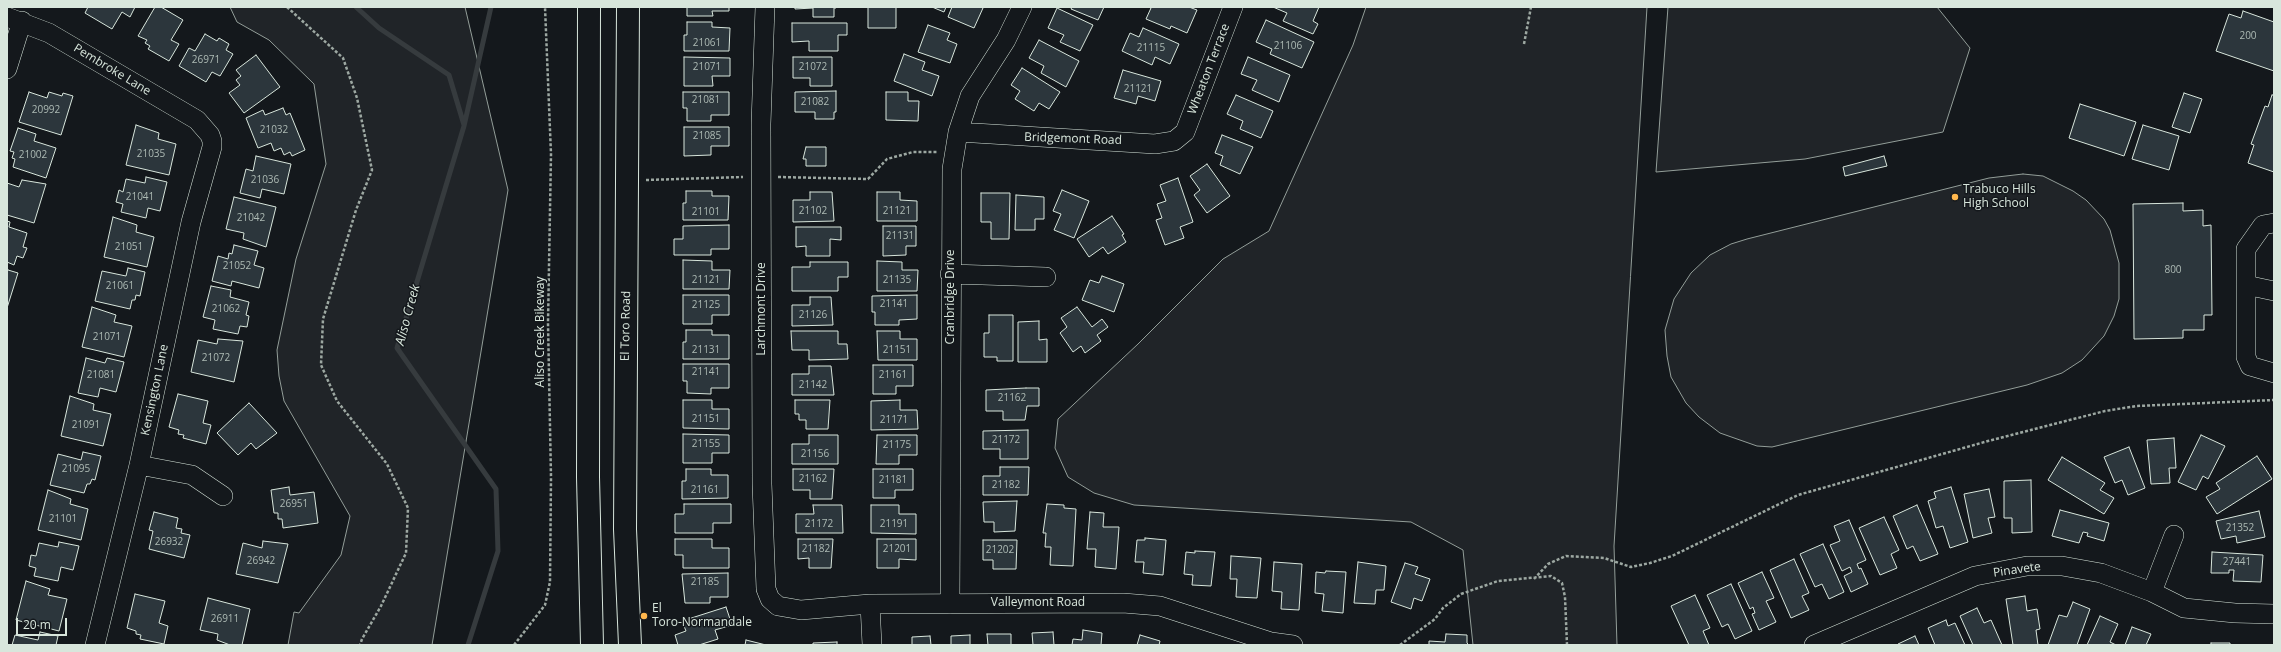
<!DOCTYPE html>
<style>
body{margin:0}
#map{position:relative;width:2281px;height:652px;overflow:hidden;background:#14181c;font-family:"Open Sans",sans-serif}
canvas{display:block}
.frame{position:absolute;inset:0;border:8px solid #d8e6dc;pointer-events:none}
.scale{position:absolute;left:16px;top:618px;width:51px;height:18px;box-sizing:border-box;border:2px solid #d8e6dc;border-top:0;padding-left:5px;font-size:12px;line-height:14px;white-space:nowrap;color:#d8e6dc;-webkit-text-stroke:3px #14181c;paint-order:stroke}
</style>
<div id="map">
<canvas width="2281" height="652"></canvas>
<div class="frame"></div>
<div class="scale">20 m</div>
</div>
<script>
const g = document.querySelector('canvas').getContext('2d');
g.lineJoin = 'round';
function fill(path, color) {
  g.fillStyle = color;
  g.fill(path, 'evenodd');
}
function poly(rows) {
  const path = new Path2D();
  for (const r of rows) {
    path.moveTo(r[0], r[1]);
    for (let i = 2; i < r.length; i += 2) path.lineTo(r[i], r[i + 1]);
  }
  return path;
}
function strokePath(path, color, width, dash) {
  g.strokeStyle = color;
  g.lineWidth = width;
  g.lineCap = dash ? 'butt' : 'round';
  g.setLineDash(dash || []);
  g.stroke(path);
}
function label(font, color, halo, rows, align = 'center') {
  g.font = font + ' "Open Sans",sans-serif';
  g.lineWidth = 3;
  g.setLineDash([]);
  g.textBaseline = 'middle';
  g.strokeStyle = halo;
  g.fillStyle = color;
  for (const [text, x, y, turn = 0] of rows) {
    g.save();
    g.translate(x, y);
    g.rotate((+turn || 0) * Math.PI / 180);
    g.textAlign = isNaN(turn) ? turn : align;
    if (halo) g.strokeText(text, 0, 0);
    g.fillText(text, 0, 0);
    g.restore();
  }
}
const green = poly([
 [230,7,465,7,508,190,432,645,288,645,294,612,299,613,341,555,350,516,284,401,279,376,277,350,296,259,326,164,314,84,269,40,237,22,230,7],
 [1366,7,1647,7,1614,546,1617,645,1473,645,1463,550,1411,522,1134,505,1094,493,1068,477,1055,448,1058,419,1138,344,1223,259,1269,231,1353,45,1366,7],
 [1668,7,1937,7,1970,48,1943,132,1805,159,1656,172,1668,7],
 [2023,174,2043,176,2073,191,2086,200,2104,219,2110,230,2119,263,2119,299,2114,316,2104,336,2082,360,2062,373,2027,385,1772,447,1757,446,1720,433,1699,417,1686,403,1671,377,1667,356,1665,330,1674,299,1691,273,1710,255,1731,244,1747,239,1989,178,2023,174]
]);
const stream = poly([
 [356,7,379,28,449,75,464,125],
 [468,645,498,551,496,489,397,348,464,126,491,7]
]);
const building = poly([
 [88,7,135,7,130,17,122,12,112,29,85,13,88,7],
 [155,7,161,7,183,20,171,40,179,44,169,61,148,49,150,46,145,43,147,40,138,36,155,7],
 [687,7,729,7,729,11,712,11,713,16,687,16,687,7],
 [795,7,836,7,836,8,834,8,834,17,813,17,813,8,795,9,795,7],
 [868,7,896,7,896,28,868,28,868,7],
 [932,7,946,7,944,12,932,7],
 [952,7,980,7,983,8,974,28,948,17,952,7],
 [1072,7,1104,7,1098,20,1071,9,1072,7],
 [1148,7,1189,7,1197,10,1187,33,1171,26,1170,29,1146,19,1151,8,1148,7],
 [1273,7,1319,7,1313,21,1318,24,1313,34,1283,21,1287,13,1273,7],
 [1057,8,1093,25,1080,51,1060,42,1064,35,1048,28,1057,8],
 [2243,11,2274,22,2274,71,2216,51,2229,14,2241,18,2243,11],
 [1266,20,1314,42,1302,68,1270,54,1272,49,1256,42,1266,20],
 [687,22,712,22,712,27,730,28,729,51,684,51,684,35,687,35,687,22],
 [792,23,847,23,847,35,838,35,838,51,809,51,809,41,792,42,792,23],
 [928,25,950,33,947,40,957,44,950,63,918,52,928,25],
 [1143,28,1179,44,1170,64,1155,57,1152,65,1122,51,1130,33,1139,37,1143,28],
 [205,34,217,41,219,38,229,44,226,50,233,54,220,76,212,72,206,82,179,66,189,48,195,51,205,34],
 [1039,40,1079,61,1066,87,1041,73,1044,66,1029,58,1039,40],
 [904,54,925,62,922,70,939,76,932,96,894,81,904,54],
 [256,55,280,87,244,113,229,93,240,85,236,80,241,76,236,70,256,55],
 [684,57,730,58,730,76,712,76,713,86,684,86,684,57],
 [793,57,832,57,832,86,810,86,810,78,793,78,793,57],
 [1248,57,1290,75,1279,102,1252,90,1257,80,1241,74,1248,57],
 [1022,68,1060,92,1049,109,1039,103,1034,111,1015,99,1020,91,1011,85,1022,68],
 [1123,70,1161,81,1155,101,1138,96,1136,104,1114,98,1123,70],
 [836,91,836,112,834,112,834,119,815,119,815,112,795,112,795,92,836,91],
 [29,92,47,98,49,92,62,96,63,93,73,96,61,135,19,122,29,92],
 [683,92,729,92,729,115,711,115,711,121,687,121,687,108,683,108,683,92],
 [886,92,908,92,908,101,919,101,918,121,886,120,886,92],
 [2184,93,2202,99,2190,133,2172,127,2184,93],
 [1236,95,1273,111,1261,138,1240,129,1243,121,1227,114,1236,95],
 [2272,95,2274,95,2274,172,2248,163,2254,145,2251,144,2265,106,2268,107,2272,95],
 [2080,104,2136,122,2124,156,2069,138,2080,104],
 [283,108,286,115,290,113,305,150,292,156,290,152,284,155,281,148,274,151,271,143,258,148,246,118,263,110,265,115,283,108],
 [136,125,159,133,158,139,176,144,169,175,126,165,136,125],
 [2143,125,2179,136,2169,170,2132,159,2143,125],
 [684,127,729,127,729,146,711,146,711,155,684,156,684,127],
 [18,128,36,134,34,141,56,148,46,178,13,167,15,159,12,158,14,152,10,151,18,128],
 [1222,135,1253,147,1240,174,1220,165,1223,156,1215,153,1222,135],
 [806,147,826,147,826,166,806,166,806,159,803,159,806,147],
 [256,156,291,164,284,194,262,189,260,198,240,193,246,169,253,171,256,156],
 [1884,156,1887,166,1845,176,1843,167,1884,156],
 [1207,164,1230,196,1207,213,1194,195,1200,190,1190,176,1207,164],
 [146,177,167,182,160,211,148,208,146,218,121,212,123,204,116,202,119,190,123,192,126,179,145,183,146,177],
 [1178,178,1193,222,1180,227,1184,238,1165,245,1156,220,1162,218,1157,204,1166,201,1160,185,1178,178],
 [22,180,46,184,34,223,7,215,7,183,19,187,22,180],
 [1062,190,1089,201,1074,238,1054,230,1061,214,1053,211,1062,190],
 [686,191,712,191,712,196,729,196,728,220,683,220,683,203,686,203,686,191],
 [810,192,832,192,834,221,793,222,793,200,810,200,810,192],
 [877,192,900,192,900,200,917,201,917,221,877,221,877,192],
 [981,193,1010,193,1009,239,991,239,991,222,981,222,981,193],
 [1016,195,1044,197,1044,219,1035,219,1035,230,1015,230,1016,195],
 [234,197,276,207,266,247,243,239,244,233,226,229,234,197],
 [2183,203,2183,211,2203,210,2203,226,2211,225,2212,315,2204,315,2204,330,2183,330,2183,338,2134,339,2133,204,2183,203],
 [1112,216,1124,234,1122,235,1126,242,1108,254,1103,247,1089,257,1077,239,1112,216],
 [113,217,137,225,136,232,154,237,147,267,104,257,113,217],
 [7,221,10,222,9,227,27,233,23,247,27,248,23,258,17,256,14,265,7,262,7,221],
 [729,225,729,249,711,249,711,255,674,255,674,239,683,239,683,226,729,225],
 [883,226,916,226,916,246,906,246,906,255,883,256,883,226],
 [796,227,841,227,841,240,830,239,830,256,806,256,806,246,796,247,796,227],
 [234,245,258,251,254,265,264,268,259,288,232,281,231,286,212,281,218,256,228,259,229,253,232,254,234,245],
 [683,260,712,261,712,270,730,270,729,289,683,289,683,260],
 [877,261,902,262,902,270,918,270,917,291,877,291,877,261],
 [810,262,848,262,848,277,838,277,838,291,792,291,792,267,810,267,810,262],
 [128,268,145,272,140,296,136,295,135,300,132,300,130,309,95,301,102,271,126,276,128,268],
 [8,270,18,273,7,308,7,271,8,270],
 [1102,276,1124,284,1114,312,1082,300,1090,280,1099,283,1102,276],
 [211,286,231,290,230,297,249,302,246,315,249,316,247,327,240,326,238,334,213,329,215,320,203,317,211,286],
 [683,295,729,295,729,315,712,315,712,324,683,324,683,295],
 [917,295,917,319,899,320,899,325,875,325,875,312,872,312,872,296,917,295],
 [810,297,831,297,833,325,792,326,792,305,810,305,810,297],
 [92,307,116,315,114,322,132,326,124,357,82,347,92,307],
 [1077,307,1092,327,1102,319,1108,327,1097,335,1101,341,1085,353,1081,346,1073,352,1060,333,1067,327,1061,318,1077,307],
 [989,315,1013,315,1013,361,997,361,997,357,984,357,984,333,989,333,989,315],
 [1039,321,1039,340,1047,339,1047,362,1018,362,1018,322,1039,321],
 [686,330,712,330,712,335,729,335,729,359,683,359,683,342,686,342,686,330],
 [791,331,838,331,838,344,847,344,848,359,809,360,809,350,792,350,791,331],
 [877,331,900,331,900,339,917,339,917,360,878,360,877,331],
 [218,339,243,341,234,382,191,372,198,340,217,344,218,339],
 [86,358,105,363,107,358,124,362,116,392,100,388,98,397,78,393,86,358],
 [683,364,729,364,729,388,711,388,711,394,687,393,687,381,683,381,683,364],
 [873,365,913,365,913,386,896,386,896,394,873,394,873,365],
 [809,366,831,366,834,395,792,395,792,374,809,374,809,366],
 [1026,388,1039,388,1039,406,1027,406,1025,420,1003,420,1003,411,986,411,986,390,1026,388],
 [178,394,208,401,203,423,211,425,206,444,183,438,184,435,178,434,179,430,169,427,178,394],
 [70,396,94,404,93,410,111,414,103,446,61,436,70,396],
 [683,400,712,400,712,409,729,409,729,429,683,428,683,400],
 [795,400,830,400,828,429,806,429,806,420,799,420,799,414,795,414,795,400],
 [900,400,900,410,917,410,918,429,871,430,871,401,900,400],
 [249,403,277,433,256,449,251,443,238,455,217,433,249,403],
 [1028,430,1028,459,1000,459,1000,449,983,449,983,431,1028,430],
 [683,434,729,435,729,453,712,453,712,463,683,463,683,434],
 [809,435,838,435,838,464,792,464,792,444,809,444,809,435],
 [877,435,917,435,917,455,899,455,899,464,876,464,877,435],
 [2201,435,2225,446,2208,479,2203,476,2196,490,2178,482,2201,435],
 [2174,438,2176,468,2169,468,2170,483,2151,484,2147,440,2174,438],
 [2129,447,2145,488,2128,495,2122,480,2115,483,2104,457,2129,447],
 [83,452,101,456,95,480,92,479,90,484,87,484,84,493,50,485,58,454,81,460,83,452],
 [2257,456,2272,479,2217,514,2206,497,2220,489,2216,483,2257,456],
 [2062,457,2105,483,2100,490,2114,498,2104,514,2048,480,2062,457],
 [1000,467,1029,467,1028,495,983,495,983,476,1000,476,1000,467],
 [686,469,711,469,711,475,728,475,728,498,682,499,682,481,686,481,686,469],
 [793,469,834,469,832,499,810,499,810,490,793,490,793,469],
 [873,469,913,469,913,490,895,490,895,498,873,498,873,469],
 [2031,480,2032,532,2012,533,2012,518,2004,518,2004,481,2031,480],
 [289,487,290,495,314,492,318,523,283,528,282,519,278,519,278,513,274,513,271,490,289,487],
 [1951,487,1968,542,1950,548,1943,526,1936,528,1928,501,1936,498,1934,492,1951,487],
 [1989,489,1995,517,1988,518,1992,533,1973,538,1964,494,1989,489],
 [48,490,71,499,70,504,88,509,81,540,38,530,48,490],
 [1017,501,1015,531,994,532,994,522,984,522,983,502,1017,501],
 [684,504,731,504,731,523,713,523,713,533,675,533,675,514,684,514,684,504],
 [1047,504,1064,505,1064,508,1076,509,1073,566,1050,565,1051,547,1045,547,1046,533,1043,533,1047,504],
 [813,505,842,505,843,533,796,533,796,514,814,514,813,505],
 [871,505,899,505,899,514,916,514,916,534,871,533,871,505],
 [1917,505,1938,554,1920,561,1913,546,1907,549,1893,516,1917,505],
 [2060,510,2109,523,2104,541,2087,536,2088,533,2083,532,2079,543,2052,536,2060,510],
 [2259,511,2265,537,2237,543,2236,536,2221,539,2216,521,2259,511],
 [154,512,178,518,176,528,182,529,181,533,190,535,184,558,149,549,153,531,149,530,154,512],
 [1090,512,1104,513,1103,527,1119,527,1116,569,1095,567,1096,549,1087,549,1090,512],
 [1884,517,1899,550,1891,554,1897,568,1880,575,1859,528,1884,517],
 [1849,520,1866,560,1857,564,1859,569,1861,568,1868,584,1851,592,1844,576,1852,572,1850,567,1842,571,1830,545,1840,541,1834,526,1849,520],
 [1145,538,1166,540,1163,575,1143,573,1144,562,1135,562,1137,540,1145,540,1145,538],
 [675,539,712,539,712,548,729,548,729,568,683,568,683,555,675,555,675,539],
 [798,539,833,539,831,568,809,568,809,558,798,559,798,539],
 [877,539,916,539,916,560,899,559,899,568,877,568,877,539],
 [983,540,1017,540,1016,569,993,569,993,560,983,560,983,540],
 [263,541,288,544,278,583,236,574,243,543,262,548,263,541],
 [59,542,79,546,73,570,61,567,58,581,34,576,36,568,29,566,31,555,36,556,39,543,58,547,59,542],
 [1823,544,1844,592,1829,599,1822,584,1815,587,1800,554,1823,544],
 [1195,551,1215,552,1211,586,1192,585,1193,575,1184,574,1186,552,1195,553,1195,551],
 [2212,552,2263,555,2261,582,2233,581,2234,570,2229,570,2229,573,2211,573,2212,552],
 [1231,556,1261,558,1257,598,1236,597,1237,579,1230,579,1231,556],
 [1794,559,1809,593,1802,596,1809,610,1791,618,1770,570,1794,559],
 [1274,562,1302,564,1299,610,1281,609,1282,592,1272,591,1274,562],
 [1358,562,1386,566,1384,590,1376,590,1375,604,1354,603,1358,562],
 [1405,563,1418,567,1415,574,1430,579,1422,601,1414,598,1411,609,1391,602,1405,563],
 [1326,571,1346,572,1343,613,1322,611,1324,594,1315,593,1316,572,1325,573,1326,571],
 [1762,572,1774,598,1766,601,1776,622,1759,630,1752,614,1755,613,1753,607,1750,609,1738,583,1762,572],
 [728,573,728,597,710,597,710,603,685,603,682,574,728,573],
 [26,581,50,589,48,595,67,599,59,631,16,620,26,581],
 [1731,584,1752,631,1735,639,1728,624,1722,627,1707,595,1731,584],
 [135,594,165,601,159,623,168,626,164,644,140,639,141,635,136,634,136,631,127,628,135,594],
 [1695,595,1710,628,1703,631,1709,645,1689,645,1671,606,1695,595],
 [2025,596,2027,611,2037,609,2040,629,2036,630,2038,645,2013,645,2006,599,2025,596],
 [208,598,250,609,242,645,230,645,217,640,218,634,200,630,208,598],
 [2073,602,2090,609,2077,645,2048,645,2059,615,2067,617,2073,602],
 [726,607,732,625,715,630,718,639,699,645,678,645,675,635,686,631,682,621,726,607],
 [1977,608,1984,623,1991,620,2002,645,1973,645,1960,616,1977,608],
 [2100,616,2118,624,2110,642,2116,645,2087,645,2100,616],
 [1946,620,1948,626,1955,623,1965,645,1935,645,1928,628,1946,620],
 [2132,627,2151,634,2146,645,2125,645,2132,627],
 [1083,630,1102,633,1101,645,1072,645,1073,639,1082,640,1083,630],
 [40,632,58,636,56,645,12,645,15,635,38,640,40,632],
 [1053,632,1054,645,1033,645,1032,633,1053,632],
 [987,634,1011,634,1011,645,988,645,987,634],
 [1446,634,1467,635,1467,643,1469,645,1429,645,1429,641,1445,642,1446,634],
 [970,635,970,645,951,645,951,636,970,635],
 [1140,635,1160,641,1159,645,1137,645,1140,635],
 [930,636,931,645,912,645,912,637,930,636],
 [1915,636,1919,645,1899,645,1898,644,1915,636],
 [746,640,766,645,745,645,746,640],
 [837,642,837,645,813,645,813,643,837,642],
 [2211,643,2230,643,2230,645,2211,645,2211,643]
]);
const path = poly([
 [287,7,343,58,357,98,372,170,356,210,323,319,321,365,337,401,387,464,408,508,406,553,381,606,362,639,360,645],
 [1524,44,1531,7],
 [778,177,868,179,887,159,913,152,938,152],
 [646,180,743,177],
 [1534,579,1548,564,1566,556,1604,558,1631,567,1650,563,1672,556,1798,495,1988,441,2105,411,2137,406,2274,400],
 [514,645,545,605,550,582,551,477,548,323,551,154,545,7],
 [1400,645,1435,619,1443,608,1461,594,1498,581,1551,576,1562,583,1565,597,1567,645]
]);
const minor = poly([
 [765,7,761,124,762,484,766,589,770,599,778,606,801,610,870,604,1123,603,1160,606,1271,642,1293,645],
 [7,17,49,33,197,120,210,135,212,141,212,147,191,222,139,465,95,645],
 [7,69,22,21],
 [958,132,1155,144,1174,141,1185,132,1233,7],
 [2274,223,2263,225,2246,249,2246,357,2250,366,2274,373],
 [950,274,1046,277],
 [2246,285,2274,291],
 [139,465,192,475,223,496],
 [2152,592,2174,535],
 [870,604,872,645],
 [950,604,952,169,958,132,970,96,1006,40,1022,7],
 [1814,645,1975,576,2027,566,2062,566,2101,573,2152,592,2184,608,2235,613,2274,614]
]);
const major = poly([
 [589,7,588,477,592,645],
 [628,7,625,529,630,645]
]);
const markers = [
 [1955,197,4,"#ffb74d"],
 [644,616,4,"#ffb74d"]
];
const numberNames = [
 ["200",2248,36],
 ["21061",707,43],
 ["21106",1288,46],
 ["21115",1151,48],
 ["26971",206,60],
 ["21071",707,67],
 ["21072",813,67],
 ["21121",1138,89],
 ["21081",706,100],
 ["21082",815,102],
 ["20992",46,110],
 ["21032",274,130],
 ["21085",707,136],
 ["21035",151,154],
 ["21002",33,155],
 ["21036",265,180],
 ["21041",140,197],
 ["21102",813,211],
 ["21121",897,211],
 ["21101",706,212],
 ["21042",251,218],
 ["21131",900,236],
 ["21051",129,247],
 ["21052",237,266],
 ["800",2173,270],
 ["21121",706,280],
 ["21135",897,280],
 ["21061",120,286],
 ["21141",894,304],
 ["21125",706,305],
 ["21062",226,309],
 ["21126",813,315],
 ["21071",107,337],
 ["21131",706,350],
 ["21151",897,350],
 ["21072",216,358],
 ["21141",706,372],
 ["21081",101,375],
 ["21161",893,375],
 ["21142",813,385],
 ["21162",1012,398],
 ["21151",706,419],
 ["21171",894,420],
 ["21091",86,425],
 ["21172",1006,440],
 ["21155",706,444],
 ["21175",897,445],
 ["21156",815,454],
 ["21095",76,469],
 ["21162",813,479],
 ["21181",893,480],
 ["21182",1006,485],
 ["21161",705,490],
 ["26951",294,504],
 ["21101",63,519],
 ["21172",819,524],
 ["21191",894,524],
 ["21352",2240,528],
 ["26932",169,542],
 ["21182",816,549],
 ["21201",897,549],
 ["21202",1000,550],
 ["26942",261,561],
 ["27441",2237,562],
 ["21185",705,582],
 ["26911",225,619]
];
const streetNames = [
 ["Wheaton Terrace",1209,69,-69],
 ["Pembroke Lane",112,70,31],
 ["Bridgemont Road",1073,139,2],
 ["Cranbridge Drive",951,297,-90],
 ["Larchmont Drive",762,309,-90],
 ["El Toro Road",626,326,-89],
 ["Aliso Creek Bikeway",541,332,-90],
 ["Kensington Lane",155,390,-78],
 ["Pinavete",2017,570,-8],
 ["Valleymont Road",1038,603]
];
const poiNames = [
 ["Trabuco Hills",1963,190],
 ["High School",1963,204],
 ["El",652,609],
 ["Toro-Normandale",652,623]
];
const waterNames = [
 ["Aliso Creek",408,315,-75]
];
fill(green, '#202428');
strokePath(green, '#939e99', 1);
strokePath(stream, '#363b3e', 5);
fill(building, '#2c363c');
strokePath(building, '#d8e6dc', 1);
strokePath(minor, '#d8e6dc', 20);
strokePath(major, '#d8e6dc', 24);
strokePath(path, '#9da8a2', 2.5, [3, 2]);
strokePath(minor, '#14181c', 19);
strokePath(major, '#14181c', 22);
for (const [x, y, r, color] of markers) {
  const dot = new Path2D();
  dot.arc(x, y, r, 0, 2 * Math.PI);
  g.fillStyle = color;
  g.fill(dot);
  strokePath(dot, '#14181c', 1.5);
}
label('10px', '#adbab4', null, numberNames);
label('12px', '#d8e6dc', '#14181c', streetNames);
label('12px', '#d8e6dc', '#14181c', poiNames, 'left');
label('italic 13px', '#d8e6dc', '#14181c', waterNames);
</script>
